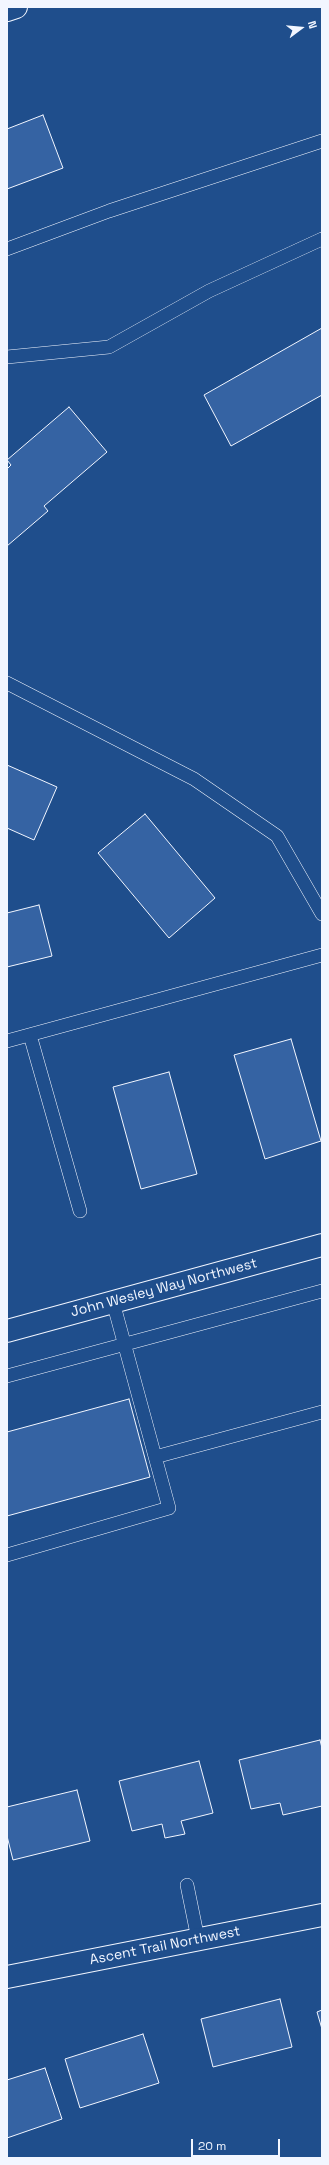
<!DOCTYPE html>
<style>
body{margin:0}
#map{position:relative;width:329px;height:2165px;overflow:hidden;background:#1f4e8c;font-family:"Space Grotesk",sans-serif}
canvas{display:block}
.frame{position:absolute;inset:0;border:8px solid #f2f6ff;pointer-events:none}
.north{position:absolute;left:281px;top:8px;width:40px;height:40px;-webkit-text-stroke:3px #1f4e8c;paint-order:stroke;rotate:74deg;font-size:11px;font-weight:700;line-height:16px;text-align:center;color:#f2f6ff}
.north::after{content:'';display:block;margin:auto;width:14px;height:18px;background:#f2f6ff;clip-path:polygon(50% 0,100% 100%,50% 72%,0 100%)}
.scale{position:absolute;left:191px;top:2139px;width:89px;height:18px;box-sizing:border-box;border:2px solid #f2f6ff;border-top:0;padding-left:5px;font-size:12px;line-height:14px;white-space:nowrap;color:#f2f6ff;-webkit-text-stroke:3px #1f4e8c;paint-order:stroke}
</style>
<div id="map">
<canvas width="329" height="2165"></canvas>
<div class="frame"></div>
<div class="north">N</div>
<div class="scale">20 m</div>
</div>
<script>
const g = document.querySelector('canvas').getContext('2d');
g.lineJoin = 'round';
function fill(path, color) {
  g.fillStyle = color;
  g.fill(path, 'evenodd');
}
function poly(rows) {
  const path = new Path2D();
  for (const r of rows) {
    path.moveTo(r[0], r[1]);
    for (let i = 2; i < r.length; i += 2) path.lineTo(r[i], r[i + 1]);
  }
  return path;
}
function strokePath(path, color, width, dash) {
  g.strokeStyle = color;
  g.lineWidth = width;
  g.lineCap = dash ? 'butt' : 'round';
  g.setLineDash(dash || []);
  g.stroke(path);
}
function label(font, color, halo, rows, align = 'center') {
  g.font = font + ' "Space Grotesk",sans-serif';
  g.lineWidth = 3;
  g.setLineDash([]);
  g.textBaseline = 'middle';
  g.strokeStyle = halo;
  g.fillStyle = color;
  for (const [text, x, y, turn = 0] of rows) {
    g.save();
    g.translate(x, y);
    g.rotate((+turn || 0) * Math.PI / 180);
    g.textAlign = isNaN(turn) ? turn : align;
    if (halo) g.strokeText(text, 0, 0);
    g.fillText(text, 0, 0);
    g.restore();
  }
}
const building = poly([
 [43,115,63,168,7,189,7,129,43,115],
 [322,328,322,395,231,446,204,395,322,328],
 [69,407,107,452,44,506,48,511,7,546,7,469,11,465,7,460,69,407],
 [7,765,57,787,34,840,7,828,7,765],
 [145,814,215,898,169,938,98,853,145,814],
 [39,905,52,956,7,967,7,913,39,905],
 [291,1039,321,1141,265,1159,234,1055,291,1039],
 [169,1072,197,1174,141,1189,113,1087,169,1072],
 [129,1399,150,1477,7,1516,7,1432,129,1399],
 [320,1740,322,1748,322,1806,283,1815,280,1803,251,1809,239,1760,320,1740],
 [199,1761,213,1813,181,1821,185,1834,165,1838,162,1824,132,1831,119,1781,199,1761],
 [77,1790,90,1841,13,1860,7,1836,7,1807,77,1790],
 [280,1999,292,2047,213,2067,201,2019,280,1999],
 [322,2010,322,2029,317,2012,322,2010],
 [143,2034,159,2083,80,2108,65,2059,143,2034],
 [45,2068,62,2119,7,2138,7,2080,45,2068]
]);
const service = poly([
 [7,249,109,211,322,141],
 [7,357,109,347,209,291,322,239],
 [7,683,194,779,277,836,322,914],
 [30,1035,80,1211],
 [7,1041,322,955],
 [7,1376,322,1291],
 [155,1457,322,1412],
 [7,1555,169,1508,113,1302],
 [187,1885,198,1939]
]);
const minor = poly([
 [7,1331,322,1245],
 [7,1977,322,1915]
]);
const secondary = poly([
 [7,10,16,7]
]);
const streetNames = [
 ["John Wesley Way Northwest",164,1288,-15],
 ["Ascent Trail Northwest",165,1946,-11]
];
fill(building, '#3563a3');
strokePath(building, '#f2f6ff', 1);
strokePath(service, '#f2f6ff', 14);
strokePath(minor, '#f2f6ff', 24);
strokePath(secondary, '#f2f6ff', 24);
strokePath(service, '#1f4e8c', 13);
strokePath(minor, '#1f4e8c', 22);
strokePath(secondary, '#1f4e8c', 22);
label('14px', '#f2f6ff', '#1f4e8c', streetNames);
</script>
